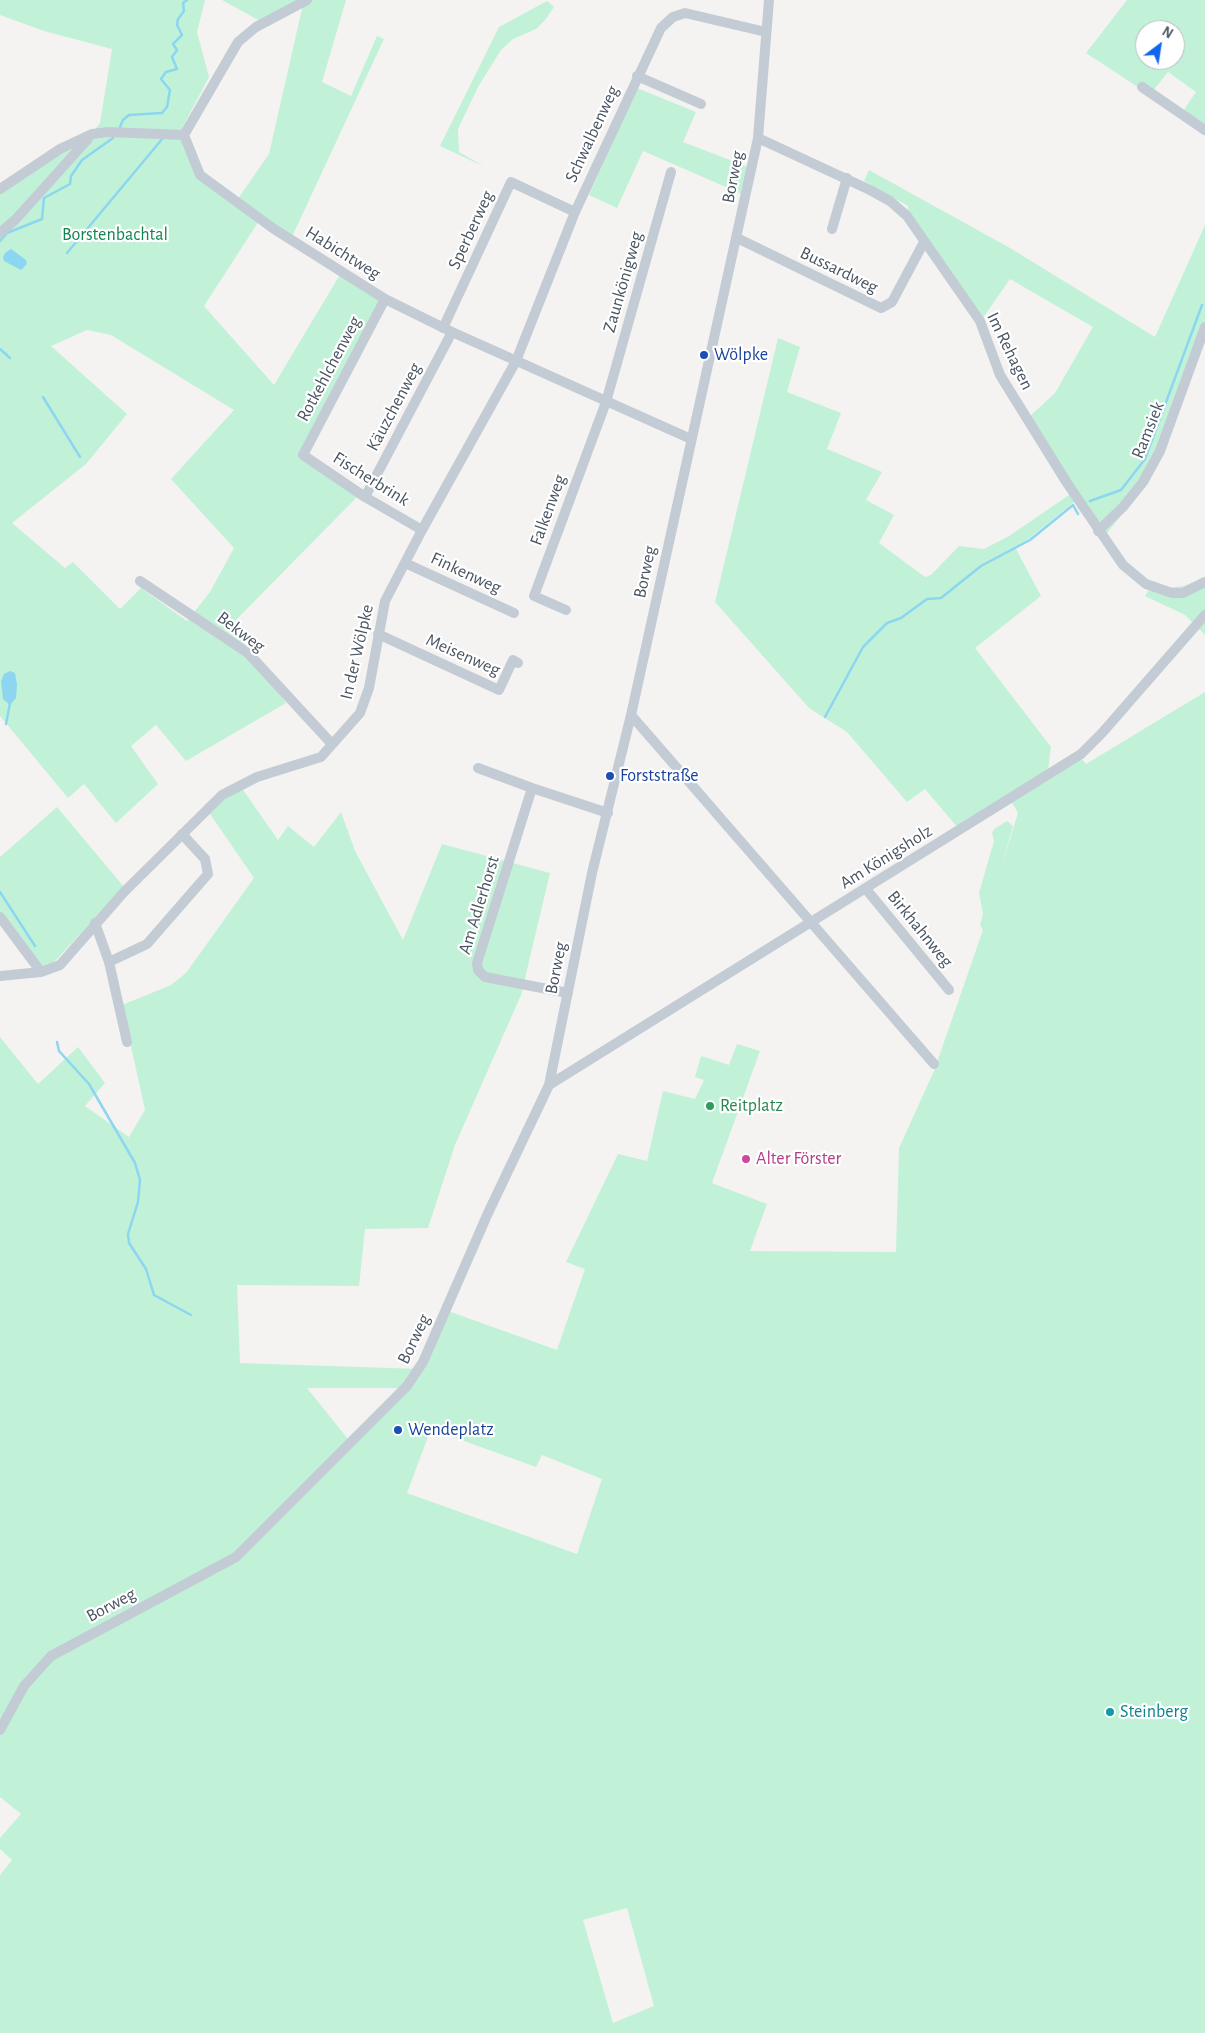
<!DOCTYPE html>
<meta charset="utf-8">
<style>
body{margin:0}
#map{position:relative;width:1205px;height:2033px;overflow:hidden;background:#f5f2f2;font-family:"Alegreya Sans",sans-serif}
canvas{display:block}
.north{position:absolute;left:1135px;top:20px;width:50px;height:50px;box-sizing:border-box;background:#fff;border:1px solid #b6bbc0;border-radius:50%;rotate:31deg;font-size:14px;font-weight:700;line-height:20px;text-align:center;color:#495461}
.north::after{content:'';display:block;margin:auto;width:18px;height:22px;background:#1265ef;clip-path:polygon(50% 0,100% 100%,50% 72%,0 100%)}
</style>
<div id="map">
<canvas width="1205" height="2033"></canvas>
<div class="north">N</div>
</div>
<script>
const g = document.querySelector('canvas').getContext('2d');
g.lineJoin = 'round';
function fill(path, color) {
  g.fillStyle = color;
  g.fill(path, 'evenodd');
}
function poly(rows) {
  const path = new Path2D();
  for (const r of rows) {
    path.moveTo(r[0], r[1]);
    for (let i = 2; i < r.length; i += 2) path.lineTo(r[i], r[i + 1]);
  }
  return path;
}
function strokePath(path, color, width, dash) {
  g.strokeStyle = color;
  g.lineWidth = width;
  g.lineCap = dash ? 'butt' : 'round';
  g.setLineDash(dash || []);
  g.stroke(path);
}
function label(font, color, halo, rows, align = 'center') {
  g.font = font + ' "Alegreya Sans",sans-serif';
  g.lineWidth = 4.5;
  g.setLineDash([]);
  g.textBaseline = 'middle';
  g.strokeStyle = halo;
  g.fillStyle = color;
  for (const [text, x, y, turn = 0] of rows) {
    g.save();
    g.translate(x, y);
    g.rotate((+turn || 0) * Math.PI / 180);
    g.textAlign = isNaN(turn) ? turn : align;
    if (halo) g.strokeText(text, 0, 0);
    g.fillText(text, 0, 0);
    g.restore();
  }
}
const green = poly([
 [0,0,205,0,197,32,209,77,180,132,196,177,235,203,269,154,304,0,262,22,222,0,346,0,322,82,351,96,377,36,384,39,290,241,259,221,204,306,274,385,341,273,380,299,300,454,359,495,231,625,286,703,186,761,156,725,131,746,158,784,116,823,84,784,68,798,0,716,0,194,59,153,89,137,100,123,112,49,44,31,0,15],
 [87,330,111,335,234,410,171,479,234,548,210,592,187,621,141,588,120,609,73,562,65,568,12,523,86,464,127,414,51,346],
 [1127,0,1205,0,1205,131,1086,53],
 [1145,30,1175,30,1175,60,1145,60],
 [1168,72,1196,92,1183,111,1153,91],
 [547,1,554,7,545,20,536,29,513,39,501,50,478,87,458,129,459,152,485,167,440,146,499,27],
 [637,88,696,112,683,142,748,167,742,194,643,151,617,208,589,195],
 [869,170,1010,248,1155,337,1205,225,1205,320,1146,483,1104,537,1079,498,1016,549,1041,596,975,648,1051,747,1048,770,1076,752,1086,764,1205,692,1205,2033,0,2033,0,1875,12,1860,0,1849,0,1838,21,1814,0,1797,0,1037,38,1084,78,1047,105,1083,85,1106,129,1137,145,1110,122,1005,171,985,186,973,254,878,208,811,241,787,278,840,288,826,314,847,341,812,355,851,403,940,442,844,550,873,521,995,455,1145,428,1228,365,1229,359,1286,237,1285,240,1363,421,1369,448,1311,557,1350,585,1269,566,1262,618,1154,647,1161,663,1091,695,1099,704,1080,695,1077,701,1056,729,1065,737,1044,760,1051,712,1183,767,1204,750,1251,896,1252,899,1148,934,1071,983,930,980,925,983,914,979,893,994,841,992,833,994,829,1007,821,1013,826,1001,868,1018,813,1008,796,958,828,925,789,907,802,847,732,809,708,715,602,778,338,800,347,787,392,841,413,827,449,882,472,866,500,894,515,879,543,925,577,931,575,959,546,984,549,1009,536,1075,491,1029,417,1055,393,1093,327,1010,279,978,325,908,214,908,206,864,181],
 [307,1388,399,1388,348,1439],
 [431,1429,536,1467,542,1455,602,1479,577,1554,407,1493],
 [627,1908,654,2006,613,2023,583,1920],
 [1205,577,1205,635,1185,615,1145,596,1152,585,1165,588,1184,586],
 [57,807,124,887,41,976,0,923,0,857]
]);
const water = poly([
 [11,249,26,260,27,264,21,270,4,261,3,258,5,253],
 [10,671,15,673,17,685,16,698,10,705,3,699,1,681,4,674]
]);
const stream = poly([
 [120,127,123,120,129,115,162,113,167,107,170,90,161,79,166,72,177,69,172,57,177,50,173,44,182,35,177,25,178,19,184,11,183,3,187,0],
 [7,233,42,219,44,198,70,184,71,176,82,160,113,138],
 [0,241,7,233],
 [67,253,163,138],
 [0,349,10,358],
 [43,397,80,457],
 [1090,501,1121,490,1145,459,1202,305],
 [825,717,863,647,887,623,901,618,927,599,941,598,981,566,1030,540,1073,505,1078,514],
 [6,724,10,703],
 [0,892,35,946],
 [57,1042,59,1051,89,1084,135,1163,140,1180,138,1202,128,1234,129,1243,146,1269,154,1295,191,1315]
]);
const minor = poly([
 [637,76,701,104],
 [1142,87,1205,130],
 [184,135,200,175,274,229,385,299,452,332,691,439],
 [184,135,238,42,256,27,307,0],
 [758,138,870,190,890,201,907,216,980,321,1000,375,1067,483,1123,565,1146,584,1172,593,1183,593,1205,582],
 [0,189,60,149,92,134,108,132,184,135],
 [832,229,847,178],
 [0,233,16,219,88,139],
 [737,238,881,308,892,302,924,242],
 [385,299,303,455,365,497,422,530],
 [443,328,511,182,575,212],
 [365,497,452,332],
 [1098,531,1123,507,1143,482,1160,451,1205,327],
 [405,563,514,613],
 [140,581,248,653,331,743],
 [566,610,534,596,606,402,671,172],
 [378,634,499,690,513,660,518,663],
 [631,715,934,1064],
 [478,768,532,788],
 [866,889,949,990],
 [0,917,41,972],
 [95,923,109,962,127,1042],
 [109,962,147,944,208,874,205,859,182,834],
 [0,976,41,972,60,965,124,892,222,795,257,777,321,757,360,713,369,688,385,601,422,530,516,361,575,212,661,28,673,17,685,13,766,32],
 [568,993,485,977,478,970,477,963,532,788,608,813],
 [549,1085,1081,754,1102,733,1205,615],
 [0,1730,24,1686,51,1656,236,1557,407,1386,423,1362,488,1213,549,1085,592,873,631,715,758,138,769,0]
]);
const markers = [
 [704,355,5,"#1a4fb4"],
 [610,776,5,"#1a4fb4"],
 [710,1106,5,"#2e9e5b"],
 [746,1159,5,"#d1479c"],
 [398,1430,5,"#1a4fb4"],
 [1110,1712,5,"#0f9aa8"]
];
const streetNames = [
 ["Schwalbenweg",592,134,-65],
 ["Borweg",733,177,-79],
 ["Sperberweg",471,230,-65],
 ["Habichtweg",343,253,32],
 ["Bussardweg",839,270,26],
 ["Zaunkönigweg",623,282,-74],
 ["Im Rehagen",1010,351,64],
 ["Rotkehlchenweg",329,369,-62],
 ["Käuzchenweg",394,407,-62],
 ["Ramsiek",1148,430,-68],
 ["Fischerbrink",371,479,32],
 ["Falkenweg",548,510,-70],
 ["Borweg",645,572,-78],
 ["Finkenweg",466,573,25],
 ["Bekweg",241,632,37],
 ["In der Wölpke",357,652,-77],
 ["Meisenweg",463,655,24],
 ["Am Königsholz",886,857,-32],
 ["Am Adlerhorst",479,905,-73],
 ["Birkhahnweg",920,929,51],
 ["Borweg",556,968,-79],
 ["Borweg",414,1339,-64],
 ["Borweg",111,1605,-28]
];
const parkNames = [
 ["Borstenbachtal",115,235]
];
const transitNames = [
 ["Wölpke",714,355],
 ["Forststraße",620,776],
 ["Wendeplatz",408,1430]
];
const leisureNames = [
 ["Reitplatz",720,1106]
];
const hotelNames = [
 ["Alter Förster",756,1159]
];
const cultureNames = [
 ["Steinberg",1120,1712]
];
fill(green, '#c1f2d7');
fill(water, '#8cd6f1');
strokePath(stream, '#8cd6f1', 2.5);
strokePath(minor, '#c3ccd4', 10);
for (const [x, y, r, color] of markers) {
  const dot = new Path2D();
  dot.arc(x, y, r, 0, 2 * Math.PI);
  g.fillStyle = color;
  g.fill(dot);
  strokePath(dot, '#fff', 2);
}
label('18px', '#495461', '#fff', streetNames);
label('18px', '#138352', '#fff', parkNames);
label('18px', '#164399', '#fff', transitNames, 'left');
label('18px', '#27864d', '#fff', leisureNames, 'left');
label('18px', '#b23c85', '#fff', hotelNames, 'left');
label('18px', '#0d838f', '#fff', cultureNames, 'left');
</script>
